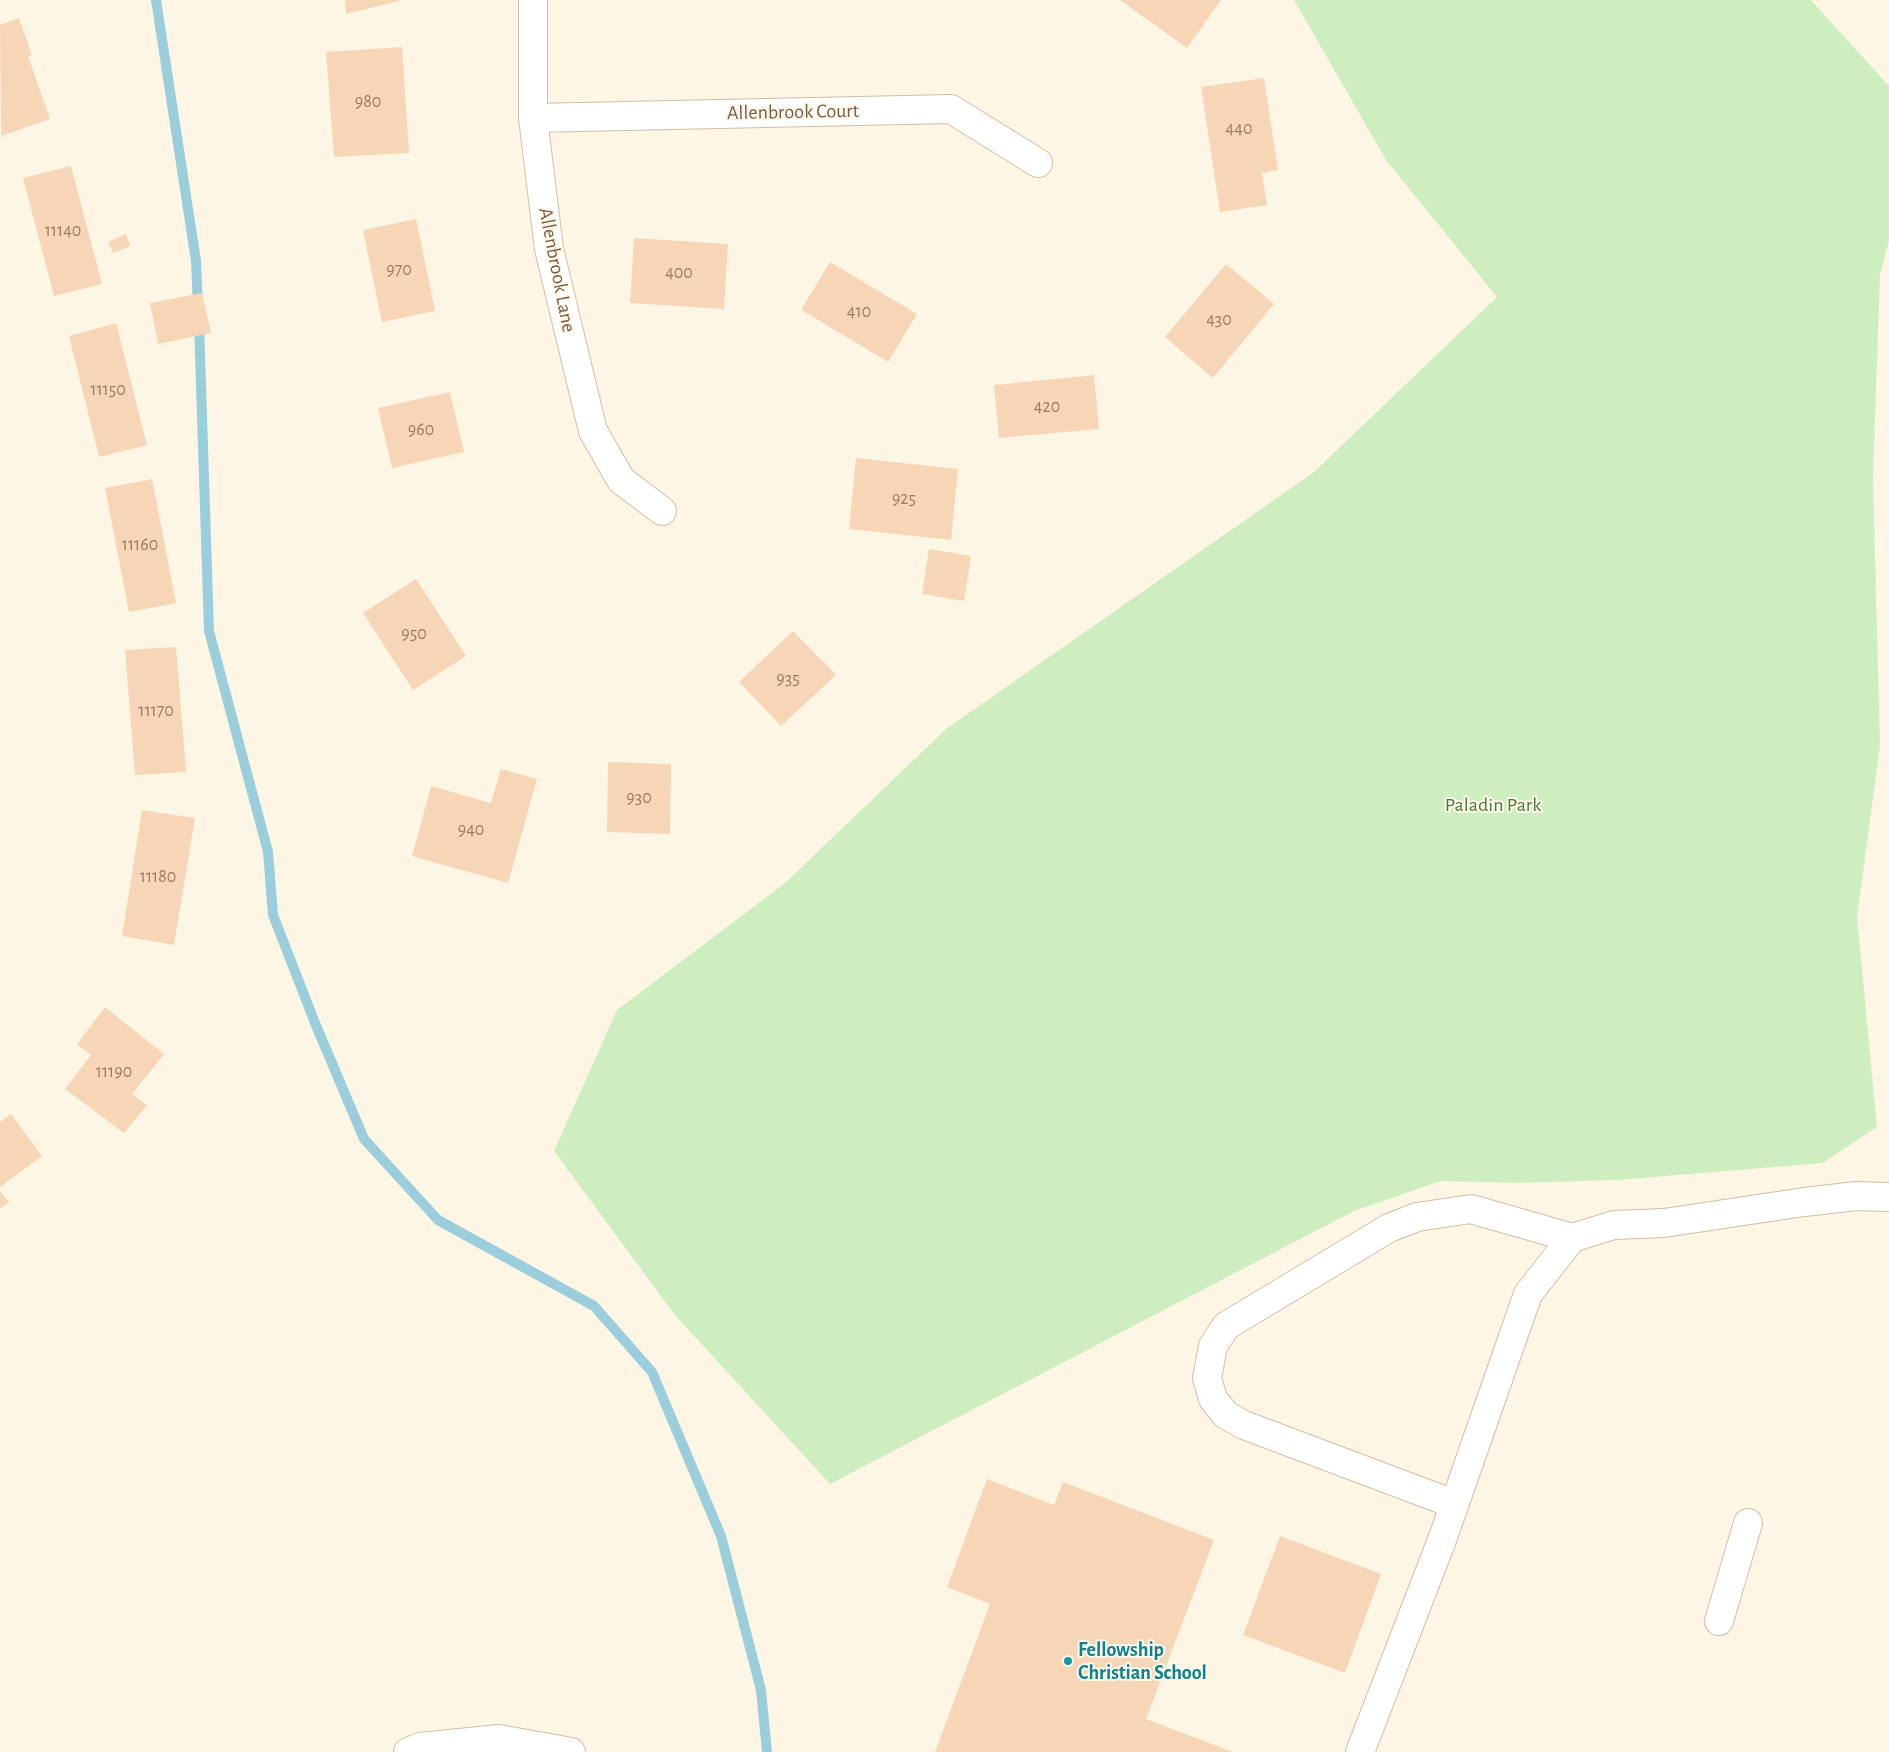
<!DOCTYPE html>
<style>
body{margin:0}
canvas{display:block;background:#fef6e4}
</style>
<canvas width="1889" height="1752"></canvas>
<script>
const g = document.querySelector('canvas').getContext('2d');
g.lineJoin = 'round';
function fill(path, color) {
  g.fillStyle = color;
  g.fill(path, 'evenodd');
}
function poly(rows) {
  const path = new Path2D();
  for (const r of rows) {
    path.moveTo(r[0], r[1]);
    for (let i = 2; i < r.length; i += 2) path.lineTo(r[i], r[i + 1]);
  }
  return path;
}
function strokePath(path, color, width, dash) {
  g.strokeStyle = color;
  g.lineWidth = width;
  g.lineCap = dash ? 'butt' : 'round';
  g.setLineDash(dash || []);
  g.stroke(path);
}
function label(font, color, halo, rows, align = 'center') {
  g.font = font + ' "Alegreya Sans",sans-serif';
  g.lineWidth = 4;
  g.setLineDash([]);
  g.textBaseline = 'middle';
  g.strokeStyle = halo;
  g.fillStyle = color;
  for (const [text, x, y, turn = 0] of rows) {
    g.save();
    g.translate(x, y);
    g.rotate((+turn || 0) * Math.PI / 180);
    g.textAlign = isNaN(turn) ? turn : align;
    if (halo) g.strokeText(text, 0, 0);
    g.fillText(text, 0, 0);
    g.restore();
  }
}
const green = poly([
 [1294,0,1811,0,1889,86,1889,240,1880,275,1873,477,1880,745,1857,917,1877,1127,1823,1163,1618,1180,1517,1183,1441,1181,1354,1211,830,1484,674,1314,554,1151,617,1010,785,883,946,729,1314,472,1497,297,1386,160]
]);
const stream = poly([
 [156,0,196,261,198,307],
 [199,324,209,631,268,852,273,915,315,1023,364,1139,438,1220,594,1306,652,1372,721,1536,761,1690,767,1752]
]);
const building = poly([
 [345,0,398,0,399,1,346,14],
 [1120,0,1221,0,1187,48],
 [19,18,32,55,28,56,50,119,1,136,0,25],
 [402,47,409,153,334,157,326,52],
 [1264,78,1278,170,1262,173,1267,205,1220,212,1201,87],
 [71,166,102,284,54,296,23,178],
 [416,219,435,311,382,322,363,230],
 [126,234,130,246,113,253,108,242],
 [634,238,728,244,724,309,630,303],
 [830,262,917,314,888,362,801,310],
 [1226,264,1274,304,1213,378,1165,337],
 [202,293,211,333,158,344,150,303],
 [116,323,147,445,99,457,69,336],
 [1094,375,1099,429,999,438,994,385],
 [450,392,464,452,392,468,378,408],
 [856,458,958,469,951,540,849,529],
 [152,479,176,603,129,612,105,488],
 [929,549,971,556,964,601,922,594],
 [416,579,466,656,413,690,363,613],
 [793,631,836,675,781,726,739,682],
 [176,647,186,772,135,775,125,650],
 [608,762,671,764,670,834,607,832],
 [501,769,537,779,508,883,412,856,431,786,491,803],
 [142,810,195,818,174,945,122,936],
 [105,1007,164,1054,132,1094,147,1105,124,1133,65,1089,91,1055,77,1044],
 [11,1114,42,1156,0,1187,0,1122],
 [0,1191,9,1202,0,1209],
 [987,1479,1054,1505,1063,1482,1214,1540,1146,1719,1233,1752,935,1752,990,1604,947,1587],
 [1280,1536,1381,1574,1345,1673,1243,1635]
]);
const minor = poly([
 [533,0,533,118,549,249,593,431,621,480,662,511],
 [533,118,951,109,1038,163],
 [1454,1504,1244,1425,1226,1415,1213,1399,1207,1378,1213,1346,1226,1326,1389,1228,1417,1217,1471,1209,1572,1238],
 [1719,1621,1748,1523],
 [408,1752,420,1747,499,1739,571,1752],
 [1360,1752,1442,1540,1528,1294,1572,1238,1614,1225,1664,1223,1804,1202,1857,1196,1889,1197]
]);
const markers = [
 [1068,1661,5,"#0f9aa8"]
];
const numberNames = [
 ["980",368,102],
 ["440",1239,129],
 ["11140",63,231],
 ["970",399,270],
 ["400",679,273],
 ["410",859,312],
 ["430",1219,320],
 ["11150",108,390],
 ["420",1047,407],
 ["960",421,430],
 ["925",904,499],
 ["11160",140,545],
 ["950",414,634],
 ["935",788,679],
 ["11170",156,711],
 ["930",639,798],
 ["940",471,830],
 ["11180",158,877],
 ["11190",114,1072]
];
const streetNames = [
 ["Allenbrook Court",793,112,-1],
 ["Allenbrook Lane",557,270,79]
];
const parkNames = [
 ["Paladin Park",1493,805]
];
const cultureNames = [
 ["Fellowship",1078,1650],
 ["Christian School",1078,1673]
];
fill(green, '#cfeec0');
strokePath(stream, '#9bcedd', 10);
fill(building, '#f7d6b8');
strokePath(minor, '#d1bea8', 30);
strokePath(minor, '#fff', 28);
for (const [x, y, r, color] of markers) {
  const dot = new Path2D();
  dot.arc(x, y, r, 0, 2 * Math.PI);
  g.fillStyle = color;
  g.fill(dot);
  strokePath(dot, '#fff9ec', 2);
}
label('18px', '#997b62', null, numberNames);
label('20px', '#7a5d46', '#fff9ec', streetNames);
label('20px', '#487a3b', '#fff9ec', parkNames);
label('bold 20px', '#0d838f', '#fff9ec', cultureNames, 'left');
</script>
